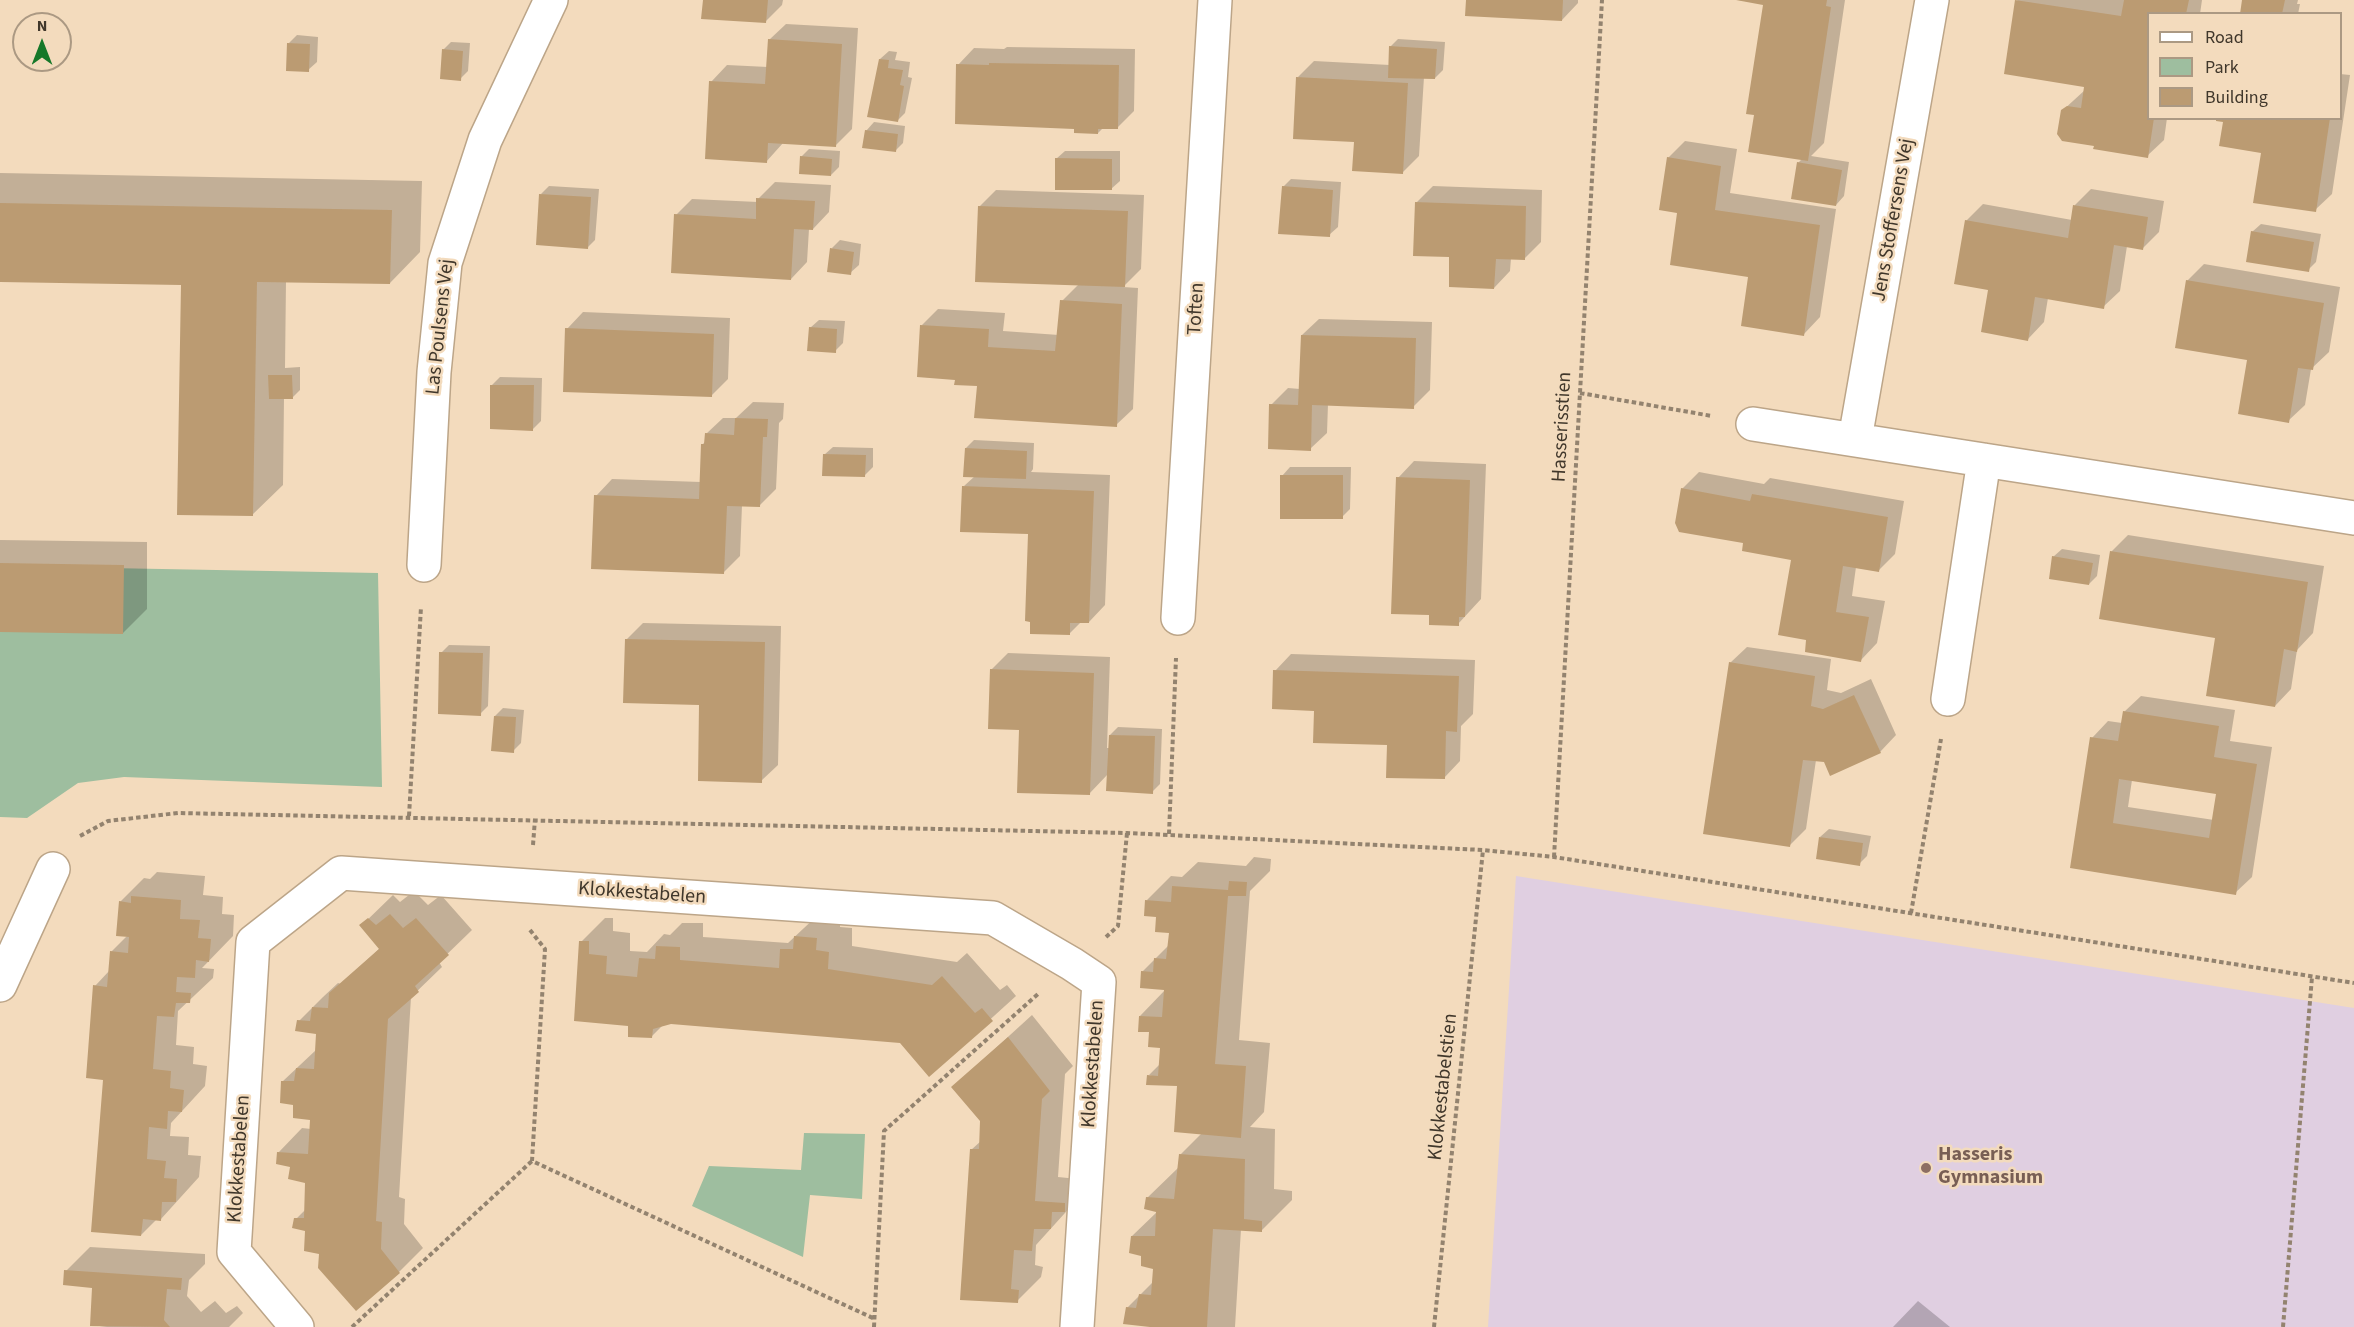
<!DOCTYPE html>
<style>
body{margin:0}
#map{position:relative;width:2354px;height:1327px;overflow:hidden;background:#f3dbbd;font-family:"Source Sans 3",sans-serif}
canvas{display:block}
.legend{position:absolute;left:2147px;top:12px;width:195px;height:108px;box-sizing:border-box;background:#f3dbbd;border:2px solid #ab9983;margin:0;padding:8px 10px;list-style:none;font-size:18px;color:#40372b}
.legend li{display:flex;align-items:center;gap:12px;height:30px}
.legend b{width:30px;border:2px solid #ab9983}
.north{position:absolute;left:12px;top:12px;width:60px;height:60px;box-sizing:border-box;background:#f3dbbd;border:2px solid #ab9983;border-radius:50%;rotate:0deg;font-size:16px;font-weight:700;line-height:24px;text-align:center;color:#40372b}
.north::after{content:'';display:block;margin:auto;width:21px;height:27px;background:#167829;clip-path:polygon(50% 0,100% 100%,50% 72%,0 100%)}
</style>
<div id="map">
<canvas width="2354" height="1327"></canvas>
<ul class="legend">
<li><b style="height:8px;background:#fff"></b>Road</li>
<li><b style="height:16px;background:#9ebe9f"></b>Park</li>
<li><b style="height:16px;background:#bb9b72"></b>Building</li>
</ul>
<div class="north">N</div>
</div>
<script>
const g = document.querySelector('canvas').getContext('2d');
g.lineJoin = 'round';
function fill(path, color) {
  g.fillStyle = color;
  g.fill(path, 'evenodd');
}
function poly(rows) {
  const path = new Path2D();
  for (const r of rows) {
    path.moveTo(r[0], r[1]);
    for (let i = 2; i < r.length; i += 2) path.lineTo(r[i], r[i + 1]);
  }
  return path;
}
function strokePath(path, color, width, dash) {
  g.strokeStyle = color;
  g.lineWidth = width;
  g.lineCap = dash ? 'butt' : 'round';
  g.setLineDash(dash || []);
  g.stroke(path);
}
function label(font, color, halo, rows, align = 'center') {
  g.font = font + ' "Source Sans 3",sans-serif';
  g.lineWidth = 5;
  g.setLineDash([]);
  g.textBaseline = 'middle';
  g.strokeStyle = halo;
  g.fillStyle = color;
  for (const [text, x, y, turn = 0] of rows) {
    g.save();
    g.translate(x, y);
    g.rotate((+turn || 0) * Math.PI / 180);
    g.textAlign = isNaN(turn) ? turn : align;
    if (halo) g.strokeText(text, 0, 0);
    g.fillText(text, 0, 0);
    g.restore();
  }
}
const education = poly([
 [1516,876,2354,1008,2354,1327,1488,1327]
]);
const green = poly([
 [0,566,378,573,382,787,124,777,78,783,27,818,0,817],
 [804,1133,865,1134,862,1199,810,1195,803,1257,692,1206,709,1166,801,1170]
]);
const shadow = poly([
 [704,0,783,0,782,5,766,21],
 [1467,0,1578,0,1578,3,1562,20],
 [1738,0,1845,0,1824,143,1811,156,1849,162,1844,196,1836,205,1798,163,1802,159,1756,114,1764,4],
 [2017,0,2202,0,2200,14,2148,14,2148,118,2167,118,2164,140,2147,156,2095,144,2062,111,2085,90,2085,85],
 [2244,0,2298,0,2297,4,2300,4,2298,14,2242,14],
 [786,24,858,28,852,129,835,146,783,143,766,162,711,82,727,65,768,67,769,40],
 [297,35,318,37,317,62,308,70,289,43],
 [1398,39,1445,42,1443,70,1435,78,1424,77,1419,156,1403,172,1298,77,1314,61,1390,65,1390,47],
 [451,42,470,43,468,71,460,79,443,50],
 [1007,47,1135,49,1134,111,1117,128,1103,128,1098,133,1076,128,958,65,974,48,1004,49],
 [889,51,897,52,895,60,910,62,908,77,912,78,905,113,897,121,880,59],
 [2340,74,2350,75,2332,194,2315,210,2263,152,2224,120,2218,118,2340,118],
 [874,122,905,126,903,143,895,151,866,131],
 [1685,141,1737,149,1730,193,1836,209,1820,317,1804,334,1750,275,1668,158],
 [809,149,840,151,839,167,831,175,801,157],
 [1065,151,1120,151,1120,181,1111,189,1056,159],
 [0,173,422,181,420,252,390,283,286,281,285,368,300,367,300,390,292,398,284,398,283,485,252,515,183,284,0,280],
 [1291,179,1341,182,1338,227,1329,235,1283,187],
 [775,182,831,185,829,212,813,229,809,229,807,262,791,279,676,215,692,199,758,202,758,199],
 [549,186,599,189,595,240,587,248,541,194],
 [1433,186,1542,190,1541,242,1524,259,1511,258,1510,271,1494,288,1451,255,1416,203],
 [2091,189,2164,201,2159,232,2142,249,2127,246,2120,291,2103,307,2048,298,2044,322,2028,339,1990,289,1966,221,1983,204,2072,220,2075,205],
 [996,190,1144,195,1141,269,1123,287,1138,288,1133,409,1116,425,956,378,922,325,938,309,1005,313,1003,331,1059,335,1062,301,1079,284,979,207],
 [2261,224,2321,234,2316,262,2308,270,2252,232],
 [840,240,861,244,859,265,850,273,832,248],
 [2204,264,2340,287,2329,352,2311,369,2305,405,2288,421,2248,358,2187,281],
 [583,312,730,318,728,379,712,395,567,329],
 [1319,319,1432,322,1430,390,1413,407,1328,404,1327,433,1310,449,1271,405,1288,388,1300,389,1302,335],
 [819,320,845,321,843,343,835,351,810,328],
 [500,377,542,378,541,421,533,429,492,385],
 [753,402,784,403,783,419,779,423,776,489,759,506,742,505,740,556,724,572,596,496,612,479,701,482,702,445,706,441,706,434,723,418,736,418],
 [974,440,1034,443,1033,469,1031,472,1110,475,1105,605,1089,622,1081,622,1069,634,1029,532,964,486,975,476,966,448],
 [833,447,873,448,873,467,865,475,824,455],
 [1414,461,1486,464,1481,599,1458,624,1431,614,1398,478],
 [1290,467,1351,467,1350,509,1342,517,1282,476],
 [1699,472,1764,484,1770,478,1904,501,1895,554,1879,570,1856,567,1852,596,1885,601,1877,643,1861,660,1808,639,1793,558,1745,542,1682,489],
 [2128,535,2324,566,2313,633,2297,650,2291,689,2275,706,2217,636,2111,552],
 [0,540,147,542,147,609,123,633,0,631],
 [2062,549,2100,555,2097,576,2089,584,2053,557],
 [643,623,781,626,778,765,761,781,701,703,626,640],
 [449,645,490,646,488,706,480,714,441,653],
 [1747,647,1831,659,1827,690,1841,693,1871,679,1896,735,1880,752,1825,761,1816,760,1806,829,1789,846,1730,663],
 [1008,653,1110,657,1107,748,1110,748,1110,735,1118,727,1162,729,1160,784,1152,792,1108,774,1089,794,991,670],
 [1291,654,1475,660,1473,714,1461,726,1460,761,1444,778,1389,744,1316,709,1275,671],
 [2141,696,2235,710,2230,741,2272,747,2252,877,2235,893,2071,867,2092,738,2108,721,2122,723,2124,712],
 [2132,780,2218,793,2214,820,2128,807],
 [503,708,524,710,521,743,513,751,495,716],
 [1829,829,1871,836,1867,856,1859,864,1820,837],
 [1254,857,1271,859,1270,871,1250,891,1239,1040,1270,1043,1264,1112,1250,1127,1275,1129,1274,1189,1292,1191,1292,1200,1262,1230,1241,1229,1235,1327,1150,1327,1127,1308,1154,1281,1155,1268,1143,1254,1132,1236,1158,1211,1147,1198,1178,1168,1180,1155,1202,1133,1179,1085,1149,1075,1160,1064,1162,1047,1140,1016,1166,989,1142,972,1169,945,1170,931,1147,900,1171,876,1182,877,1198,862,1246,866],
 [157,872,205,876,203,895,223,897,222,914,234,915,233,936,202,968,214,969,213,978,178,1011,176,1045,194,1047,193,1064,207,1066,205,1086,171,1123,170,1136,189,1137,188,1155,201,1156,199,1177,161,1219,157,1219,141,1235,104,1078,95,986,110,970,111,952,128,935,120,902,144,878,150,879],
 [414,891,428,905,441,895,472,930,439,962,442,967,411,997,399,1197,405,1199,404,1224,423,1248,399,1272,356,1309,307,1229,296,1219,306,1209,307,1181,278,1153,302,1128,311,1129,311,1118,294,1104,283,1081,316,1050,317,1033,299,1021,323,997,338,983,341,984,380,948,361,926,393,895,400,902],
 [820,913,840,914,840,927,852,928,852,946,957,962,967,953,1000,990,1007,985,1016,996,929,1075,901,1042,671,1023,663,1025,651,1037,629,1024,581,942,605,918,613,918,613,931,630,933,630,951,647,952,664,934,670,935,682,923,703,923,703,937,788,943],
 [1032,1015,1073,1066,1065,1074,1058,1177,1088,1180,1074,1203,1036,1245,1035,1265,1043,1267,1041,1277,1017,1301,962,1298,971,1150,981,1141,982,1121,953,1087],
 [90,1247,205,1254,205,1264,189,1280,187,1296,201,1312,215,1301,226,1313,237,1306,243,1313,229,1327,107,1327,92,1325,93,1287,66,1271],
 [1918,1301,1950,1327,1893,1327]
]);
const building = poly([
 [703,0,768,0,766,23,701,19],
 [1466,0,1563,0,1562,21,1465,16],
 [1736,0,1827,0,1826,6,1831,7,1808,161,1748,152,1754,115,1746,114,1763,5],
 [2015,0,2121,16,2124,0,2189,0,2186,14,2148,14,2148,118,2154,118,2148,158,2093,149,2094,146,2062,141,2057,134,2061,110,2067,106,2081,108,2084,87,2004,74],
 [2242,0,2285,0,2282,14,2240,14],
 [768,39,842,44,836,147,768,143,767,163,705,159,709,81,765,84],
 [287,43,310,44,309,72,286,71],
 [1389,46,1437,49,1435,79,1388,78],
 [442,49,463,51,461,81,440,79],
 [879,59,889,60,888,68,903,70,900,85,904,86,898,122,867,117],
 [989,63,1119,65,1118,129,1098,129,1098,134,1074,133,1074,129,955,124,956,64,989,65],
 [1296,77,1408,83,1403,174,1352,171,1354,142,1293,139],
 [2216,118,2330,118,2316,212,2253,203,2261,153,2219,146,2223,122,2216,121],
 [865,130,898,134,896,152,862,148],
 [800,156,832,159,831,176,799,174],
 [1667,157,1721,166,1715,210,1820,225,1804,336,1741,326,1748,277,1670,265,1677,213,1659,210],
 [1055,158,1112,159,1112,190,1055,190],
 [1797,162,1842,170,1836,206,1791,199],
 [1282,186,1333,190,1330,237,1278,234],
 [539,194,591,197,588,249,536,245],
 [756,198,815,201,813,230,794,229,791,280,671,273,674,214,756,219],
 [1415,202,1526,206,1525,260,1496,259,1494,289,1449,287,1449,257,1413,256],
 [0,203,392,210,390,284,257,282,253,516,177,515,181,285,0,282],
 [2073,205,2148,217,2143,250,2114,245,2104,309,2035,297,2028,341,1981,332,1988,290,1954,284,1965,220,2068,238],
 [978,206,1128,211,1125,287,975,282],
 [2251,231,2314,242,2309,272,2246,262],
 [830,248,854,252,851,275,827,272],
 [2186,280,2324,303,2313,370,2298,368,2289,423,2238,414,2247,360,2175,348],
 [1060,300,1122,304,1117,427,974,418,977,386,954,385,955,380,917,377,920,325,989,329,988,347,1055,351],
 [809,327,837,329,836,353,807,351],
 [565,328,714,334,712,397,563,392],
 [1301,335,1416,338,1414,409,1312,405,1311,451,1268,449,1269,404,1298,405],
 [268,375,292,375,293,399,269,399],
 [490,385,534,385,533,431,490,429],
 [735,418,768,419,767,437,763,437,760,507,727,506,724,574,591,569,594,495,699,499,701,444,704,444,705,433,734,435],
 [965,448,1027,451,1026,479,963,477],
 [823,454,866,455,865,477,822,476],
 [1280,475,1343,475,1343,519,1280,519],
 [1396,477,1470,480,1465,617,1459,617,1459,626,1429,625,1429,615,1391,614],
 [962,486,1094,491,1089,623,1070,623,1070,635,1030,634,1030,622,1025,621,1028,534,960,532],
 [1681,488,1750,501,1752,494,1888,517,1879,572,1843,566,1836,612,1869,617,1861,662,1805,652,1806,640,1778,635,1791,560,1742,551,1743,543,1679,532,1675,523],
 [2110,551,2308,582,2297,652,2284,649,2275,707,2206,696,2215,638,2099,619],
 [2052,556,2093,563,2089,585,2049,579],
 [0,563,124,565,123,634,0,632],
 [625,639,765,642,762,783,698,781,699,705,623,703],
 [439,652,483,653,481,716,438,714],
 [1729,662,1815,676,1811,706,1823,709,1854,695,1881,753,1830,776,1824,762,1803,760,1790,847,1703,834],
 [990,669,1094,673,1090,795,1017,793,1019,730,988,729],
 [1273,670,1459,676,1457,732,1446,731,1445,779,1386,778,1387,745,1313,743,1314,711,1272,709],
 [2123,711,2219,726,2214,757,2257,764,2236,895,2070,868,2090,737,2118,741],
 [2119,779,2216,794,2209,838,2113,823],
 [494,716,516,717,514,753,491,751],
 [1109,735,1155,736,1153,794,1106,791],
 [1819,837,1863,843,1860,866,1816,859],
 [1229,881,1247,882,1246,896,1228,896,1215,1064,1246,1066,1241,1138,1174,1132,1177,1086,1146,1085,1147,1075,1158,1076,1160,1048,1148,1047,1149,1032,1138,1032,1139,1016,1162,1017,1164,990,1140,988,1141,971,1153,972,1154,958,1166,959,1169,933,1155,932,1156,917,1144,916,1145,900,1171,902,1172,886,1228,890],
 [131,896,181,900,180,919,200,920,198,938,211,939,209,962,196,960,195,978,177,977,176,992,191,993,190,1003,176,1003,174,1017,157,1016,153,1069,171,1071,170,1088,184,1090,182,1112,168,1111,167,1129,149,1127,147,1159,166,1161,164,1178,177,1179,176,1202,162,1202,161,1221,143,1219,141,1236,91,1232,103,1080,86,1078,93,985,107,987,110,951,128,953,129,937,116,936,119,901,131,903],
 [390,914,403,928,416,918,449,955,415,986,419,992,388,1019,376,1221,382,1222,381,1249,400,1273,356,1311,318,1268,319,1254,304,1251,305,1231,292,1228,294,1218,304,1218,305,1183,288,1179,290,1167,276,1164,277,1152,308,1154,310,1120,293,1118,293,1105,280,1103,281,1081,294,1081,296,1068,314,1069,316,1034,295,1031,297,1020,310,1021,312,1007,328,1008,329,993,379,949,359,925,368,918,376,925],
 [794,936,817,938,816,950,829,952,828,969,932,985,942,976,975,1013,982,1008,993,1021,929,1077,900,1043,671,1024,653,1029,652,1038,628,1037,628,1026,574,1021,579,941,589,941,589,954,607,956,606,974,637,977,639,958,655,959,656,946,680,947,680,960,779,968,780,949,793,949],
 [1008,1037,1050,1091,1042,1099,1035,1201,1065,1203,1065,1212,1052,1212,1051,1229,1034,1229,1032,1251,1014,1250,1011,1289,1019,1290,1018,1303,960,1300,970,1149,979,1149,980,1121,951,1087],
 [1179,1154,1245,1159,1244,1219,1262,1221,1262,1232,1213,1229,1207,1327,1150,1327,1123,1324,1126,1307,1136,1308,1139,1294,1151,1295,1153,1269,1141,1266,1141,1256,1129,1253,1131,1236,1155,1236,1156,1212,1144,1209,1146,1197,1174,1199],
 [64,1270,182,1278,181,1290,167,1289,164,1320,170,1327,90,1326,92,1288,63,1285]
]);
const path = poly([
 [1580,393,1712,416],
 [409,816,421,607],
 [1169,834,1176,658],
 [80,836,108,821,178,813,1127,833,1483,850,1554,857,2354,983],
 [533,845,535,819],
 [1554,857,1602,0],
 [1911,913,1941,739],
 [530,930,545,949,532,1161,875,1319],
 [1106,937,1118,926,1127,833],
 [352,1327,532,1161],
 [874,1327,884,1131,1038,994],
 [1434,1327,1483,850],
 [2283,1327,2312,977]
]);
const street = poly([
 [1753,424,2354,518],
 [1855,439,1932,0],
 [424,565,434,372,445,263,485,140,551,0],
 [1178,618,1215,0],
 [1948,699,1984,460],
 [0,985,53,869],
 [297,1327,234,1252,253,942,341,873,993,918,1072,964,1099,982,1077,1327]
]);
const markers = [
 [1926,1168,6,"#8d6e63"]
];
const streetNames = [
 ["Jens Stoffersens Vej",1894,220,-80],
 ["Toften",1197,309,-87],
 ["Las Poulsens Vej",441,327,-84],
 ["Hasserisstien",1563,427,-87],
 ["Klokkestabelen",642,894,4],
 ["Klokkestabelen",1094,1064,-86],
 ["Klokkestabelstien",1444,1087,-84],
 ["Klokkestabelen",240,1159,-86]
];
const educationNames = [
 ["Hasseris",1938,1156],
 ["Gymnasium",1938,1179]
];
fill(education, '#e0cfe1');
fill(green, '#9ebe9f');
fill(shadow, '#0003');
fill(building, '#bb9b72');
strokePath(street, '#bca588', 36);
strokePath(path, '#93836f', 4, [4.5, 3]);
strokePath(street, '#fff', 33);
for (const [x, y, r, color] of markers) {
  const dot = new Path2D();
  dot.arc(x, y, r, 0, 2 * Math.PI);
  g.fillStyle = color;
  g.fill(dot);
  strokePath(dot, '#f3dbbd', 2);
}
label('20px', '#40372b', '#f3dbbd', streetNames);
label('bold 20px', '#785e54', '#f3dbbd', educationNames, 'left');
</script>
